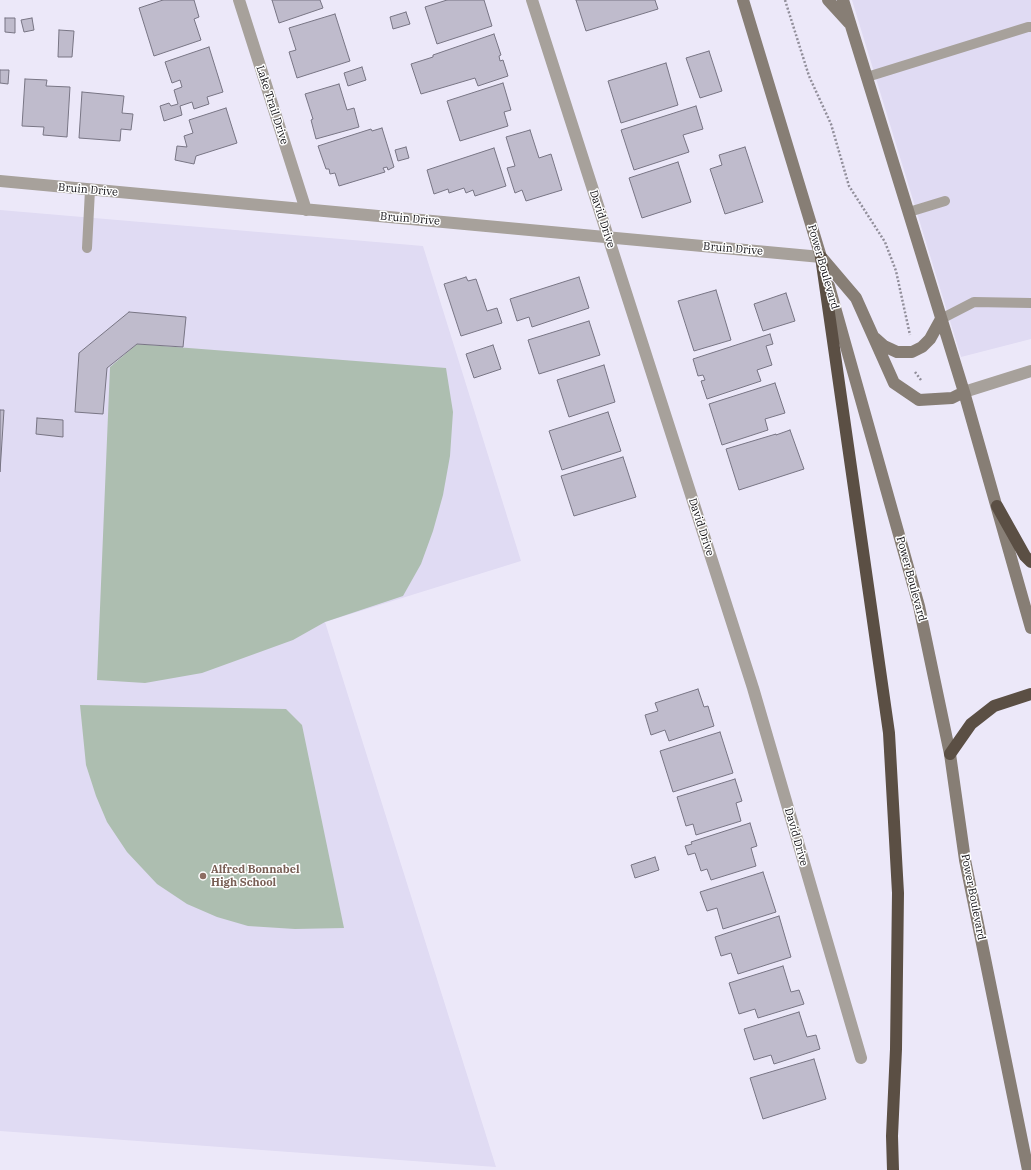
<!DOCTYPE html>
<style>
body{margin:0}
canvas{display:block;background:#ece8f9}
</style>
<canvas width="1031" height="1170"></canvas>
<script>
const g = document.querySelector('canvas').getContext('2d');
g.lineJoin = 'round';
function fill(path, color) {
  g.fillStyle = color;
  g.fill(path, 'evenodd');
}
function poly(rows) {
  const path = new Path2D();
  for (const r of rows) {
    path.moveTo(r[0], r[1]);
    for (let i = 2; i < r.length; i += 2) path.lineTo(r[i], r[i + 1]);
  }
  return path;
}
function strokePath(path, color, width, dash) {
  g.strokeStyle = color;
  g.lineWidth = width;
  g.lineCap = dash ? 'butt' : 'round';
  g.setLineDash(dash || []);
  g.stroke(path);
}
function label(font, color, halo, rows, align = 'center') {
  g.font = font + ' "IBM Plex Serif",serif';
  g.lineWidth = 3;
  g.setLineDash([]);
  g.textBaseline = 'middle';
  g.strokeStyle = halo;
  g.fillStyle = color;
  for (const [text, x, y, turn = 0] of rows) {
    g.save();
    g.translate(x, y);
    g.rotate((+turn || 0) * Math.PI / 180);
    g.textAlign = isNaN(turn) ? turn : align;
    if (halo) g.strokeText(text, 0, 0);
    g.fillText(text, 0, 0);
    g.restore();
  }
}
const built = poly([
 [852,0,1031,0,1031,339,961,357],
 [0,210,423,246,521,561,325,622,496,1167,0,1131]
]);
const green = poly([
 [137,344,446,368,453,412,450,456,443,495,433,531,421,564,403,596,325,622,293,640,202,673,145,683,97,680,110,367],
 [80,705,286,709,302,725,344,928,295,929,248,926,217,917,187,904,157,884,127,852,107,822,96,796,86,765]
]);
const building = poly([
 [163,0,194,0,199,17,194,19,201,40,154,56,139,8,163,0],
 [272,0,320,0,323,8,279,23,272,0],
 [447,0,484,0,492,26,437,44,425,7,447,0],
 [576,0,655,0,658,9,586,31,576,0],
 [406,12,410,24,393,29,390,17,406,12],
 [335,14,350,61,297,78,289,52,296,50,289,28,335,14],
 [5,18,15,18,15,33,5,32,5,18],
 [32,18,34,30,24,32,21,20,32,18],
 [59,30,74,31,72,57,58,57,59,30],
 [494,34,501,55,499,56,500,61,503,60,508,76,478,86,475,78,421,94,411,64,433,57,433,55,494,34],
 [209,47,223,92,207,97,209,104,194,109,192,102,180,106,182,115,164,121,160,106,169,103,171,106,178,104,174,90,182,87,180,80,172,83,165,62,209,47],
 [709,51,722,91,700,98,686,58,709,51],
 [666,63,678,105,621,123,608,81,666,63],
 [362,67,366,80,348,86,344,73,362,67],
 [0,70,9,70,8,84,0,83,0,70],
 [25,79,47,80,46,86,70,87,67,137,43,135,44,127,22,126,25,79],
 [503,83,511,110,504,112,508,126,460,141,447,101,503,83],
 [339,84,347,110,354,108,359,127,316,139,311,120,313,119,305,94,339,84],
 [82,92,124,96,122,113,133,114,131,130,121,129,120,141,79,138,82,92],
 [696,106,703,129,683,135,689,152,634,170,621,130,696,106],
 [226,108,237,143,196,156,194,164,175,160,177,146,187,147,184,136,193,133,189,120,226,108],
 [382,128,394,167,388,170,387,167,383,168,385,172,339,186,335,173,330,174,329,169,326,169,318,146,371,129,372,131,382,128],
 [530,130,539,158,551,154,562,190,526,201,522,190,515,193,507,168,515,166,506,137,530,130],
 [406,147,409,158,398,161,395,150,406,147],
 [745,147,763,202,725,214,710,169,722,165,719,155,745,147],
 [494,148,506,186,475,196,473,190,466,193,464,188,449,193,448,189,434,194,427,170,494,148],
 [678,162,691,202,642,218,629,178,678,162],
 [466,277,468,281,476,279,487,311,497,308,502,323,461,336,444,284,466,277],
 [579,277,589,308,532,327,529,317,517,321,510,299,579,277],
 [716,290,731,340,694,351,678,301,716,290],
 [786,293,795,321,763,331,754,304,786,293],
 [129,312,186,317,183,347,137,344,107,368,103,414,75,412,79,353,129,312],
 [589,321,600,355,539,374,528,340,589,321],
 [770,334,773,344,766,346,772,365,757,370,761,381,707,399,701,381,705,380,703,375,698,376,693,359,770,334],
 [493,345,501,369,474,378,466,354,493,345],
 [604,365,615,402,569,417,557,380,604,365],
 [775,383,785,413,765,419,768,430,722,445,709,404,775,383],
 [0,410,4,410,0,472,0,410],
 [608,412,621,451,562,470,549,431,608,412],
 [37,418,63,420,63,437,36,434,37,418],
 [790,430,804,469,739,490,726,449,776,434,776,435,790,430],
 [623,457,636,497,574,516,561,476,623,457],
 [698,689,704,707,708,706,714,726,669,741,665,730,651,735,645,715,658,711,655,703,698,689],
 [720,732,733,773,673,792,660,751,720,732],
 [735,779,742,801,736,803,741,821,696,835,693,824,686,826,677,797,735,779],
 [750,823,757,846,751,848,756,866,711,880,707,869,701,871,695,853,688,855,685,846,692,844,691,842,750,823],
 [655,857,659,870,635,878,631,865,655,857],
 [763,872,776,912,723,929,717,908,707,911,700,892,763,872],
 [779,916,791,957,738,974,731,953,721,956,715,937,779,916],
 [783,966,791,992,799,990,804,1004,758,1018,755,1009,739,1014,729,983,783,966],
 [799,1012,807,1037,816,1035,820,1049,774,1064,771,1055,754,1060,744,1029,799,1012],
 [814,1059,826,1099,763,1119,750,1078,814,1059]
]);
const path = poly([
 [785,0,809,76,831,124,849,186,885,242,896,271,910,335],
 [915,372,921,380]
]);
const service = poly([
 [867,77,1028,27,1031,27],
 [909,212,945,201],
 [87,248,90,190],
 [941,319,974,302,1031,303]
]);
const minor = poly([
 [239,0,306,210],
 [532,0,753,688,861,1058],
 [0,181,821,257],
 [964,392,1031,371]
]);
const secondary = poly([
 [743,0,824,267],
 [828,0,849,23],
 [843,0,964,392,1031,628],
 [822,258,856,298,894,383,919,400,952,398,964,392],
 [829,286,919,606,950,754,965,860,1028,1170],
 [875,338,884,346,897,352,912,352,922,347,930,339,941,319]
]);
const motorway = poly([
 [821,257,889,733,898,893,896,1049,892,1136,893,1170],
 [997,506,1025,556,1031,562],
 [950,754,971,724,994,706,1031,694]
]);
const markers = [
 [203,876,4,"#8d6e63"]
];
const streetNames = [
 ["Lake Trail Drive",272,105,72],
 ["Bruin Drive",88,190,5],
 ["Bruin Drive",410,219,5],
 ["David Drive",602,219,72],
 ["Bruin Drive",733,249,5],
 ["Power Boulevard",823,267,74],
 ["David Drive",701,527,72],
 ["Power Boulevard",911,579,75],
 ["David Drive",796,837,74],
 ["Power Boulevard",973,897,79]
];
const educationNames = [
 ["Alfred Bonnabel",211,870],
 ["High School",211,883]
];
fill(built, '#e0dbf3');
fill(green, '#adbeb0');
fill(building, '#bfbbcc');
strokePath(building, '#787584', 1);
strokePath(path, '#918e9a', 2.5, [2, 2]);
strokePath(service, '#a7a19b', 10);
strokePath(minor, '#a7a19b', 12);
strokePath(secondary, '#877e75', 12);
strokePath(motorway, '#5b4f44', 12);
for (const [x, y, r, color] of markers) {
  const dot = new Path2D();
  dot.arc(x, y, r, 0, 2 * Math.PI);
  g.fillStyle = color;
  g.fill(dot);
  strokePath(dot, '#fff', 1.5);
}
label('11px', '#0f0e13', '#fff', streetNames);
label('bold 11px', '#785e54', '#fff', educationNames, 'left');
</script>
